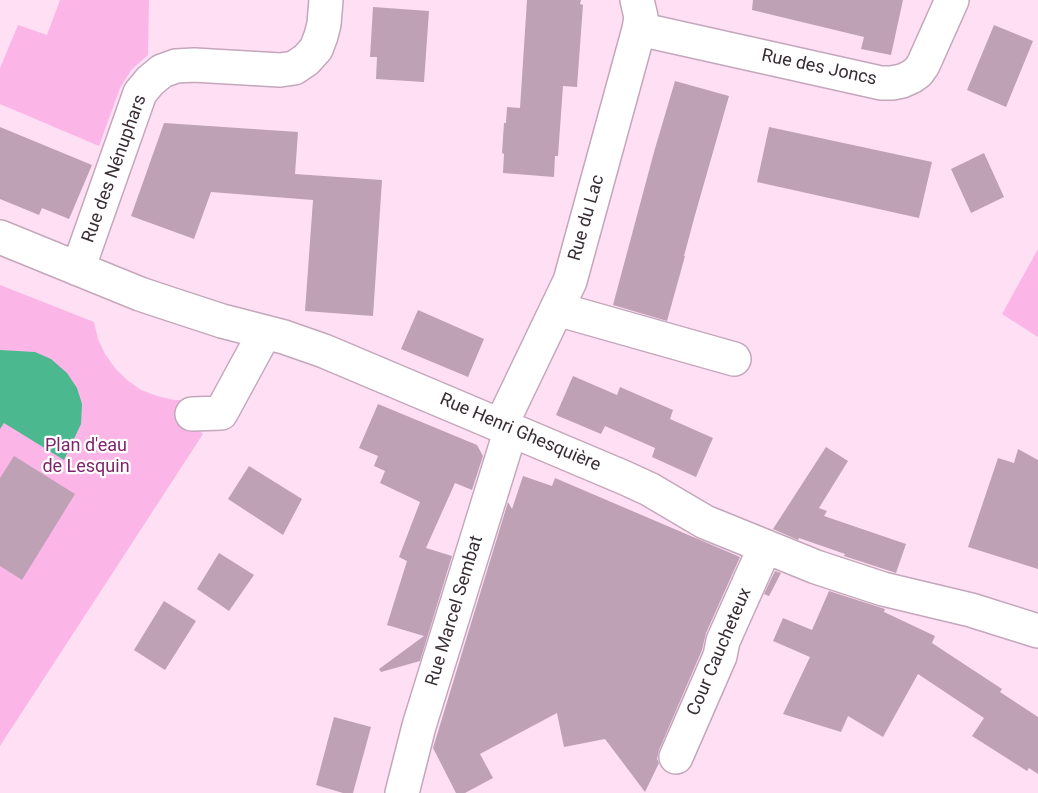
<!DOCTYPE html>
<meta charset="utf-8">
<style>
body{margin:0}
canvas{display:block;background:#fedff4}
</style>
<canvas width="1038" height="793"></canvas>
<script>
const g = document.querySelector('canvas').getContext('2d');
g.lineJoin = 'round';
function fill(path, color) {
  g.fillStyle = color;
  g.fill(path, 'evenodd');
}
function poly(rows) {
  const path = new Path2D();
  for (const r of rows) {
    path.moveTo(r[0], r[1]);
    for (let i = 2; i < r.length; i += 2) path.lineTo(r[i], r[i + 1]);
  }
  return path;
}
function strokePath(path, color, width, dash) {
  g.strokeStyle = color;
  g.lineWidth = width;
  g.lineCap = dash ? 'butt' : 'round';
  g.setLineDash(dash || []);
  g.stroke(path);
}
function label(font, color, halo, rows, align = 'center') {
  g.font = font + ' Roboto,sans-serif';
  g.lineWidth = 4.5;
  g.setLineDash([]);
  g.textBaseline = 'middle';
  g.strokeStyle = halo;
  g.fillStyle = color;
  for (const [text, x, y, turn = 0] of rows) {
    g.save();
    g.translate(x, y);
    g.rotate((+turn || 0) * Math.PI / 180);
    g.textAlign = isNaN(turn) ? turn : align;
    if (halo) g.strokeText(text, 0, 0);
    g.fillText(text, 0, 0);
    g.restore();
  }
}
const green = poly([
 [60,0,149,0,148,55,132,69,120,88,99,146,0,104,0,68,18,25,47,35],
 [1038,249,1038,337,1002,314],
 [0,285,94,322,98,339,105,354,115,368,127,380,141,390,157,396,174,400,191,400,194,425,203,434,0,746]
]);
const water = poly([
 [0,350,35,352,51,359,67,373,77,388,82,404,81,424,64,460,4,423,0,429]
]);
const building = poly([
 [527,0,581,0,580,4,583,5,577,87,563,86,558,156,555,156,554,177,503,173,504,154,502,153,504,123,506,123,507,107,520,108],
 [753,0,903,0,891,55,861,49,864,37,752,10],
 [373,7,429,11,424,82,376,79,377,57,370,57],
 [994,25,1033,41,1006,107,967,90],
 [675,81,729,96,695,215,684,256,685,256,667,321,613,305,654,152],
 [164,123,298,132,295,174,382,180,373,316,305,311,313,200,211,192,194,239,131,216],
 [0,127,92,165,69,219,42,208,39,215,0,199],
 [769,127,932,162,919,218,757,182],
 [984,153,1004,197,971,213,951,169],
 [418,310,484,339,468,377,401,349],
 [573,376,617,395,620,387,673,410,670,419,713,438,696,477,652,457,655,448,605,426,601,434,556,415],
 [378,404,477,445,483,456,472,490,455,483,426,548,452,556,420,661,381,672,379,669,424,636,387,625,407,561,399,557,420,502,380,483,385,471,374,466,378,456,359,448],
 [826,447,848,461,819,508,827,511,824,516,906,544,896,573,844,556,845,554,799,538,798,540,773,529],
 [1018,449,1038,460,1038,569,968,547,998,458,1014,463],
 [14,456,75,494,22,580,0,566,0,478],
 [249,466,302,499,283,535,228,499],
 [523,476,552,486,555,478,740,557,706,633,702,650,659,750,657,759,659,763,645,792,605,739,564,747,557,713,480,754,493,778,465,793,456,793,433,748,508,502,512,509],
 [219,553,254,575,229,611,197,589],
 [775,571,781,573,769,596,764,594],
 [829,591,885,609,884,612,935,636,932,643,1002,689,1000,692,1038,717,1038,774,1029,768,1027,771,972,736,984,718,918,674,883,737,848,716,841,732,783,714,810,657,773,641,783,618,812,630],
 [164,601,196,621,165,670,134,650],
 [334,717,371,727,353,793,343,793,316,785]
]);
const minor = poly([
 [639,29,881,83,892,83,902,81,911,77,918,72,923,65,952,0],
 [0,237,140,294,167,303,222,321,284,337,324,351,625,478,649,489,705,522,816,567,883,589,971,610,1038,631],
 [78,269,140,93,150,81,162,71,176,66,194,65,280,70,294,68,306,60,316,49,321,36,324,24,326,0],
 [557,309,734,359],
 [192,414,221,413,265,332],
 [501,425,570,281,639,29,641,17,637,0],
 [676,757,720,656,723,641,765,547],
 [402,793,419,726,511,429]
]);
const streetNames = [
 ["Rue des Joncs",819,68,12],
 ["Rue des Nénuphars",115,169,-70],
 ["Rue du Lac",587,218,-74],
 ["Rue Henri Ghesquière",520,433,23],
 ["Rue Marcel Sembat",455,611,-73],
 ["Cour Caucheteux",720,652,-67]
];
const parkNames = [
 ["Plan d'eau",86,446],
 ["de Lesquin",86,467]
];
fill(green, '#fbb6e7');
fill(water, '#4bb88f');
fill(building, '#bfa1b5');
strokePath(minor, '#c4a7bb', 36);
strokePath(minor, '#fff', 33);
label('18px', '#3a2e36', '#fff', streetNames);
label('18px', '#7f246b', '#fff', parkNames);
</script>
